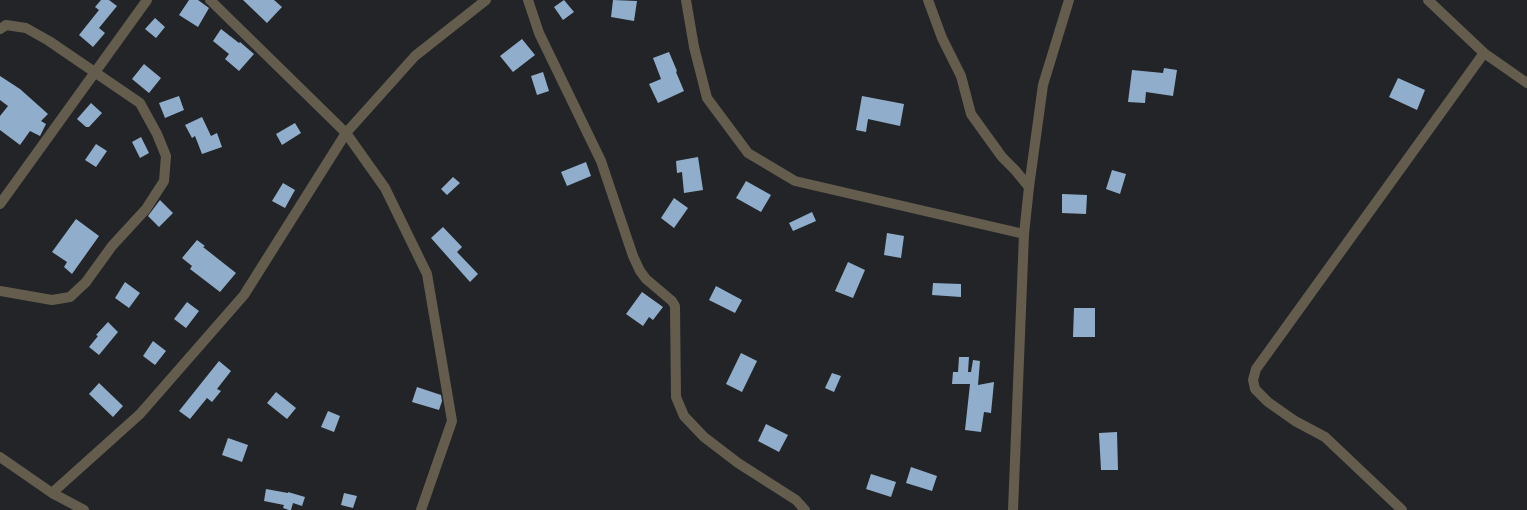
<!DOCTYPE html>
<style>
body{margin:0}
canvas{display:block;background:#222427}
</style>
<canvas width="1527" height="510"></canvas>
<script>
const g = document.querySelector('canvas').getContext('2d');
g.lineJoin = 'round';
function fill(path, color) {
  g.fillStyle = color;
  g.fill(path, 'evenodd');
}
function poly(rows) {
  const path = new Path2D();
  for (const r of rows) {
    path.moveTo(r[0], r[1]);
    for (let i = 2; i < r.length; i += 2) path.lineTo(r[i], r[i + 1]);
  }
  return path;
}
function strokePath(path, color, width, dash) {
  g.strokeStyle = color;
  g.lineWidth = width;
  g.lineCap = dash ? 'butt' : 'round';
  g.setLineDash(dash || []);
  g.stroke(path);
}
const building = poly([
 [101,0,109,0,117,6,99,28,105,33,93,47,79,35,99,10,95,7],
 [189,0,198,0,209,8,198,27,179,15],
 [243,0,274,0,282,7,267,23],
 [564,0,574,12,563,20,554,7],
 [613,0,637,1,634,21,611,17],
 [155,18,165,27,156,38,145,29],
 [221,29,239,43,240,42,254,54,239,71,225,59,229,54,213,41],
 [522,39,535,55,513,72,500,56],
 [669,52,677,71,676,72,684,91,658,103,649,84,661,79,653,58],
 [144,64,161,78,149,93,132,79],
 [1164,68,1177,70,1173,96,1146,92,1145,103,1128,102,1132,70,1163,73],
 [543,72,549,91,537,95,531,76],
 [0,76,20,89,48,114,41,121,46,124,40,136,30,131,20,145,0,130,0,116,8,106,0,100],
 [1398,78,1425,90,1417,110,1389,97],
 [179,96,184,110,165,118,159,103],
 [862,96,904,104,900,126,868,119,866,132,856,130],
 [91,103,102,113,89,127,86,127,77,119],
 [202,117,211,136,217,133,222,147,202,154,195,136,192,138,185,125],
 [295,123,301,133,282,145,276,134],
 [141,137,149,153,140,158,132,142],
 [96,144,107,151,96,167,85,160],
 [698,157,703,190,684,193,682,172,677,173,676,161],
 [586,162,591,176,567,186,561,172],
 [1112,170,1126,174,1120,194,1106,189],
 [453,177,460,183,447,195,441,189],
 [746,181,771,195,761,212,736,198],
 [283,183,295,190,285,208,272,201],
 [1062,194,1087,195,1086,214,1062,213],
 [674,198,688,208,674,228,661,218],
 [160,200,173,213,159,227,148,216],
 [812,212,816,221,793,231,789,223],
 [76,219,99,236,72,274,64,267,67,262,52,252],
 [443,227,462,247,457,252,478,274,470,282,431,238],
 [887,233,904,236,901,258,884,255],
 [197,240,205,246,203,247,236,273,220,292,190,269,192,266,182,258],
 [848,262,865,270,853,298,835,291],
 [125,282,140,293,129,308,115,298],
 [933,283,961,284,961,297,932,295],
 [716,286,742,300,735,313,709,300],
 [642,292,663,307,653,320,649,317,643,326,626,314],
 [187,302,199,311,186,328,174,319],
 [1074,308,1095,308,1095,337,1073,337],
 [108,322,118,332,99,355,89,347,98,336,96,335],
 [153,341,166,351,155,365,143,356],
 [741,353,757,361,742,392,726,384],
 [959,357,969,357,968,372,971,372,973,360,980,361,978,385,994,382,991,413,984,412,981,432,965,430,970,384,952,384,953,372,958,372],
 [219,361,231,371,217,389,221,391,212,402,207,398,190,419,179,411],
 [832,373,841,376,834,392,825,388],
 [99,383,123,406,113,417,89,394],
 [417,387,441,395,442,401,439,410,412,402],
 [276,392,296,408,287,419,267,403],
 [328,411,340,416,334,432,321,427],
 [766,424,788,435,779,452,758,441],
 [1117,432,1118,470,1101,470,1099,433],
 [228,438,248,445,242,462,222,455],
 [911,467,937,476,932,491,906,483],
 [871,474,896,482,891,497,866,489],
 [266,489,288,493,288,492,305,497,302,506,293,503,291,510,289,510,283,508,284,505,264,501],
 [344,493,357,496,353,508,341,505]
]);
const minor = poly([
 [210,0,346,133,385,188,427,274,452,421,421,510],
 [528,0,539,33,601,161,633,256,640,271,646,279,672,301,675,306,676,397,684,416,704,437,738,463,796,500,805,510],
 [686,0,694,47,707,98,748,153,795,181,1024,234],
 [928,0,942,38,961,76,971,114,1002,157,1015,170,1029,187],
 [1428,0,1484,53,1527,83],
 [0,29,6,25,26,28,49,41,140,103,157,134,166,156,164,181,146,209,112,246,86,282,70,297,52,300,0,291],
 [0,204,147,0],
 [0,457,52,493,84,510],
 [52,493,140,414,244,295,346,133,415,56,486,0],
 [1013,510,1024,234,1029,187,1043,85,1069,0],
 [1402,510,1325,437,1295,421,1268,402,1255,389,1253,380,1256,369,1484,53]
]);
fill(building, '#90aecb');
strokePath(minor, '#645d4e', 10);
</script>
